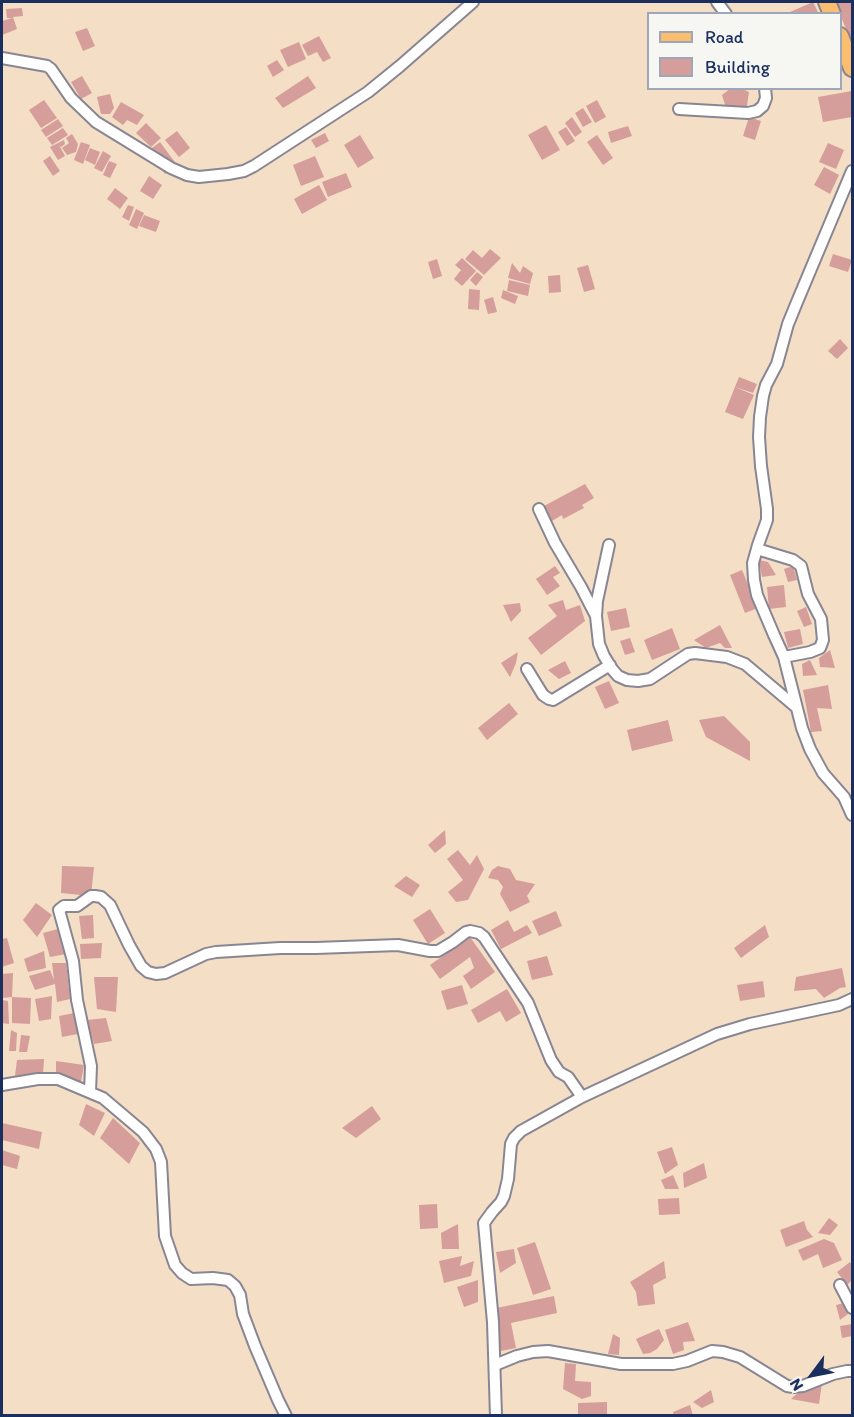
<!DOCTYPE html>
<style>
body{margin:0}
#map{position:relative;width:854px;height:1417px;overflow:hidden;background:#f4dec5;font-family:Itim,sans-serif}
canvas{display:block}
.frame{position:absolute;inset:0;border:3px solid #1b2f5e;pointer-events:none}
.legend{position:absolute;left:647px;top:12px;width:195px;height:78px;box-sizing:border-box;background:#f6f6f2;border:2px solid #9ea6b7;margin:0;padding:8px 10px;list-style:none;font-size:18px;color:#1b2f5e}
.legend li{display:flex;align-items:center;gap:12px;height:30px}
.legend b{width:30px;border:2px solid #9ea6b7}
.north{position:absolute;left:782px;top:1345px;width:60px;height:60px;-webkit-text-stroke:4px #f6f6f2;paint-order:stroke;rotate:238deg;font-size:16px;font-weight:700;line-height:24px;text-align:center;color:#1b2f5e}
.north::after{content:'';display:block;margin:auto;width:21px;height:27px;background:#1b2f5e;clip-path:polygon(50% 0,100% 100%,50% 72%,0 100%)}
</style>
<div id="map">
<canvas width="854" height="1417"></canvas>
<div class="frame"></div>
<ul class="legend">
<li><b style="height:8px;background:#fbbe6e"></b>Road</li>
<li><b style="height:16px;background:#d59e9a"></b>Building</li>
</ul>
<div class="north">N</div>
</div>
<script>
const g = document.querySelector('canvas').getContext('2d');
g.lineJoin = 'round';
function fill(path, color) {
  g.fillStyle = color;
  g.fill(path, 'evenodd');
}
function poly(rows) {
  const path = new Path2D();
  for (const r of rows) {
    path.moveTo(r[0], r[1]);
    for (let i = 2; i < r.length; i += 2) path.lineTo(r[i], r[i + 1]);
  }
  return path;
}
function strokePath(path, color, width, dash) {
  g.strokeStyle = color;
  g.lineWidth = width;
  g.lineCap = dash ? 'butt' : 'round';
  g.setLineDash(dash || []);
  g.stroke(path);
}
const building = poly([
 [813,2,819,14,791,14,790,12],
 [835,2,852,2,852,44,840,14],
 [22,8,23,16,13,17,17,29,2,35,2,21,12,18,7,18,6,9],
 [87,28,95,46,83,51,75,32],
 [319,36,331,58,323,62,317,52,308,56,302,45],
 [299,42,306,59,288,67,280,50],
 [277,60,284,70,273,77,267,66],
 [82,76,92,93,81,99,71,82],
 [308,76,316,88,283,108,275,98],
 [731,88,740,88,749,92,746,112,727,111,722,95],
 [852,91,852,117,823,122,818,97],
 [110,94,114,108,110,114,101,114,97,97],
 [44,100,57,118,41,128,29,110],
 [597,100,606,117,595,123,586,106],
 [121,102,144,115,137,125,127,120,123,125,112,117],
 [583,108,592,122,583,127,575,113],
 [572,117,582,132,575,137,565,123],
 [749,117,761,121,755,140,743,136],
 [58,119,63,126,46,137,41,130],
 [146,123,161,138,151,147,136,133],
 [546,125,560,150,542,160,528,135],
 [628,126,632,136,611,143,608,132],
 [566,127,575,141,567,146,558,132],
 [63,128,68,135,52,145,47,138],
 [177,131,190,148,179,157,165,140],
 [325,133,329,141,316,148,311,140],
 [72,134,78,144,76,152,67,155,62,148,69,143,66,138],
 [360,135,374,158,358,168,344,145],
 [597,135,613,158,603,165,587,142],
 [64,140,65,144,61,147,59,145,65,156,58,160,50,147],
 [81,142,90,145,83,164,74,160],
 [160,142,177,165,165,174,148,151],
 [828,143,844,150,836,169,819,162],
 [90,148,100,152,95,165,85,160],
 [103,151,111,156,102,172,94,168],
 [50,156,60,171,53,176,43,161],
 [315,156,324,177,301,186,293,165],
 [109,161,117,164,110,178,103,175],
 [824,167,839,175,830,194,814,185],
 [346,173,352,187,328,197,322,182],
 [149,176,162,185,153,199,140,191],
 [319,185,327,200,302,214,294,199],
 [115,188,128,198,120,209,107,199],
 [128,205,134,207,129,221,122,217],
 [136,209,144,213,137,229,129,225],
 [144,215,160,221,156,232,139,226],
 [490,249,501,258,484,275,465,259,473,250,482,258],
 [833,254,852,260,848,272,829,266],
 [462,258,476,271,462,286,454,279,461,270,455,265],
 [437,259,442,276,433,279,428,262],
 [512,263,520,273,523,266,533,273,530,284,508,278],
 [588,265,595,289,584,292,577,268],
 [477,272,483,277,476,286,470,280],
 [560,275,561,292,549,293,548,276],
 [509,280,530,285,528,296,507,291],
 [469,289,480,290,479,310,468,309],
 [503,290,518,296,515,304,501,298],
 [493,297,497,312,488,314,484,300],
 [840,339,848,348,837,359,828,351],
 [739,377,757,384,753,393,735,387],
 [735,387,754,395,743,419,725,412],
 [585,484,594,498,582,505,584,508,563,519,562,515,552,521,544,506],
 [759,560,768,562,776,575,762,577],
 [555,566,560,573,553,577,560,586,547,595,536,579],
 [793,566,797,580,788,582,784,569],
 [742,570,758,608,745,613,730,575],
 [784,585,786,607,769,609,767,587],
 [563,600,566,610,580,605,585,621,541,655,528,638,557,616,548,605],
 [520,603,521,611,511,622,503,605],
 [806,607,812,624,804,627,797,611],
 [626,608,630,627,611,631,607,612],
 [720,625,732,648,725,648,720,643,706,648,694,640],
 [672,628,680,649,652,660,644,640],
 [800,629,803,644,788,648,784,632],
 [630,638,635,652,625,655,620,641],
 [830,650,835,668,820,667,819,658],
 [518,652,516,663,510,677,501,663],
 [810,660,817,675,803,676,802,664],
 [565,661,571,673,559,679,548,670],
 [609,681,619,703,605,709,595,687],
 [828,685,832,709,817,708,822,731,811,732,803,690],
 [509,703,518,714,487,740,478,728],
 [724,716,750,742,750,761,706,737,699,720],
 [668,720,673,741,632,751,627,730],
 [445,830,446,844,435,853,428,845],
 [458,850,470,865,477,855,484,869,468,900,456,902,448,892,463,880,447,859],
 [62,866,94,867,91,896,61,893],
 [498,866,510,869,516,880,535,884,527,896,530,902,510,912,500,894,503,887,498,880,488,878,492,870],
 [406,876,420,885,412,897,394,886],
 [36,903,52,915,37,937,23,920],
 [430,909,445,933,428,944,413,920],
 [556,911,562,926,539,936,532,921],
 [93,915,94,938,82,939,79,916],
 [508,920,514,932,527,925,532,933,501,949,491,930],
 [765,925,769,937,741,958,734,948],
 [58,929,66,954,50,957,43,933],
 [470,937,495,972,471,989,463,976,474,968,470,957,440,979,430,965],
 [7,938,14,963,2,967,2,939],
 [102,943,101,958,81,959,80,944],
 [44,951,46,968,28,972,24,959],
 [547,956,553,975,532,980,527,961],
 [52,963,66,963,70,999,57,1002,55,984,35,990,29,976,50,970,54,980],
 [842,968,846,987,840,988,824,998,816,989,794,991,796,977],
 [13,973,12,997,31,998,30,1024,12,1023,12,997,2,998,2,974],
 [94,977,118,977,116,1012,97,1009],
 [763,981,765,997,740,1001,737,985],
 [462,985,468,1004,447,1010,441,991],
 [507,989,521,1013,506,1022,500,1011,478,1023,471,1010],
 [52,996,51,1019,39,1021,35,999],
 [2,1000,8,1001,9,1024,2,1023],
 [74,1013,78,1034,62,1037,59,1016],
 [106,1018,112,1041,94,1044,87,1020],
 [11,1030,17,1033,16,1051,9,1051],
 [21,1035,30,1036,27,1052,19,1052],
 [44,1059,43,1074,15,1076,17,1060],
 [56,1061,84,1065,81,1082,56,1074],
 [86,1104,105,1113,94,1136,79,1125],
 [372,1106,381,1119,356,1138,342,1128],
 [113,1118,140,1143,129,1164,100,1138],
 [2,1123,42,1132,39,1149,2,1140],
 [672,1147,678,1165,665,1174,657,1152],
 [2,1150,20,1156,17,1169,2,1165],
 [704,1163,707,1178,684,1188,683,1173],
 [673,1175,679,1189,665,1189,661,1180],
 [679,1198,680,1214,659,1215,658,1199],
 [437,1204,438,1228,420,1229,419,1205],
 [829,1218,838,1225,830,1235,818,1233],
 [804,1221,807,1230,813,1237,786,1247,780,1230],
 [458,1224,459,1249,442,1249,441,1233],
 [824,1239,834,1243,842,1260,823,1268,818,1254,803,1261,798,1250],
 [535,1242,551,1289,533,1295,517,1248],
 [514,1249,516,1263,500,1273,496,1252],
 [462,1256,460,1266,474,1261,471,1276,444,1283,439,1261],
 [664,1261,666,1278,653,1285,655,1304,638,1306,636,1292,630,1282],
 [850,1262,852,1265,852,1280,847,1285,837,1272],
 [478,1280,478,1302,464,1307,457,1287],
 [554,1296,557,1313,511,1323,516,1348,501,1351,492,1309],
 [844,1303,848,1314,840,1320,836,1305],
 [688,1322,695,1341,683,1342,684,1350,673,1354,665,1330],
 [852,1324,852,1336,842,1338,840,1326],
 [659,1329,664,1340,657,1349,650,1353,643,1354,636,1339],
 [613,1334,620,1338,619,1355,608,1354],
 [565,1363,576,1364,575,1381,591,1382,591,1396,582,1399,563,1389],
 [822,1383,819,1404,791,1399,800,1391],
 [711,1390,714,1402,702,1408,693,1402],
 [607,1402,607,1415,578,1416,578,1403],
 [690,1405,693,1416,674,1416,673,1412]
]);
const street = poly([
 [717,2,726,14],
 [2,58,47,66,51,69,71,98,96,122,171,168,187,175,199,177,228,174,244,171,254,166,368,92,400,66,473,2],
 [679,109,748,113,757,111,763,106,766,98,765,88],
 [852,171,797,302,788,324,777,364,766,385,763,396,760,417,759,437,761,466,767,509,767,520,758,545,753,563,754,580,757,595,774,635,784,657,802,728,810,749,823,773,844,797,852,815],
 [539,509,555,543,581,587,596,616],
 [609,545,597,601,596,616,599,644,604,656,612,669,618,676,627,680,638,681,650,679,688,654,695,653,727,657,745,664,796,707],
 [757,549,793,560,801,566,808,594,821,619,823,640,820,648,810,652,784,657],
 [527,669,543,695,549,699,553,700,610,665],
 [2,1085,38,1079,58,1079,103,1098,143,1132,156,1149,161,1162,165,1236,175,1265,182,1273,191,1279,213,1278,228,1280,235,1286,240,1295,243,1314,255,1346,278,1400,286,1416],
 [90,1092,91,1066,77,1000,73,961,59,910,64,906,77,906,91,896,95,896,101,897,110,905,129,945,141,966,148,972,156,974,165,973,206,954,216,952,280,948,316,948,398,945,430,951,438,951,453,942,466,932,470,931,479,933,484,937,528,1003,551,1060,559,1072,568,1077,582,1097],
 [840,1285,852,1308],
 [495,1365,517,1356,533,1352,548,1351,621,1364,673,1364,687,1361,712,1351,723,1352,740,1357,787,1386,793,1387,803,1386,833,1374,847,1371,852,1371],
 [496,1416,493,1322,484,1223,492,1212,501,1202,504,1196,508,1179,511,1144,514,1138,521,1131,582,1097,717,1034,750,1024,839,1005,852,999]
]);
const primary = poly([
 [827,2,832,14],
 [840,36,852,68]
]);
fill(building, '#d59e9a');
strokePath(street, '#888692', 14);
strokePath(primary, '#888692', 20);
strokePath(street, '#fff', 10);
strokePath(primary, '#fbbe6e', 16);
</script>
